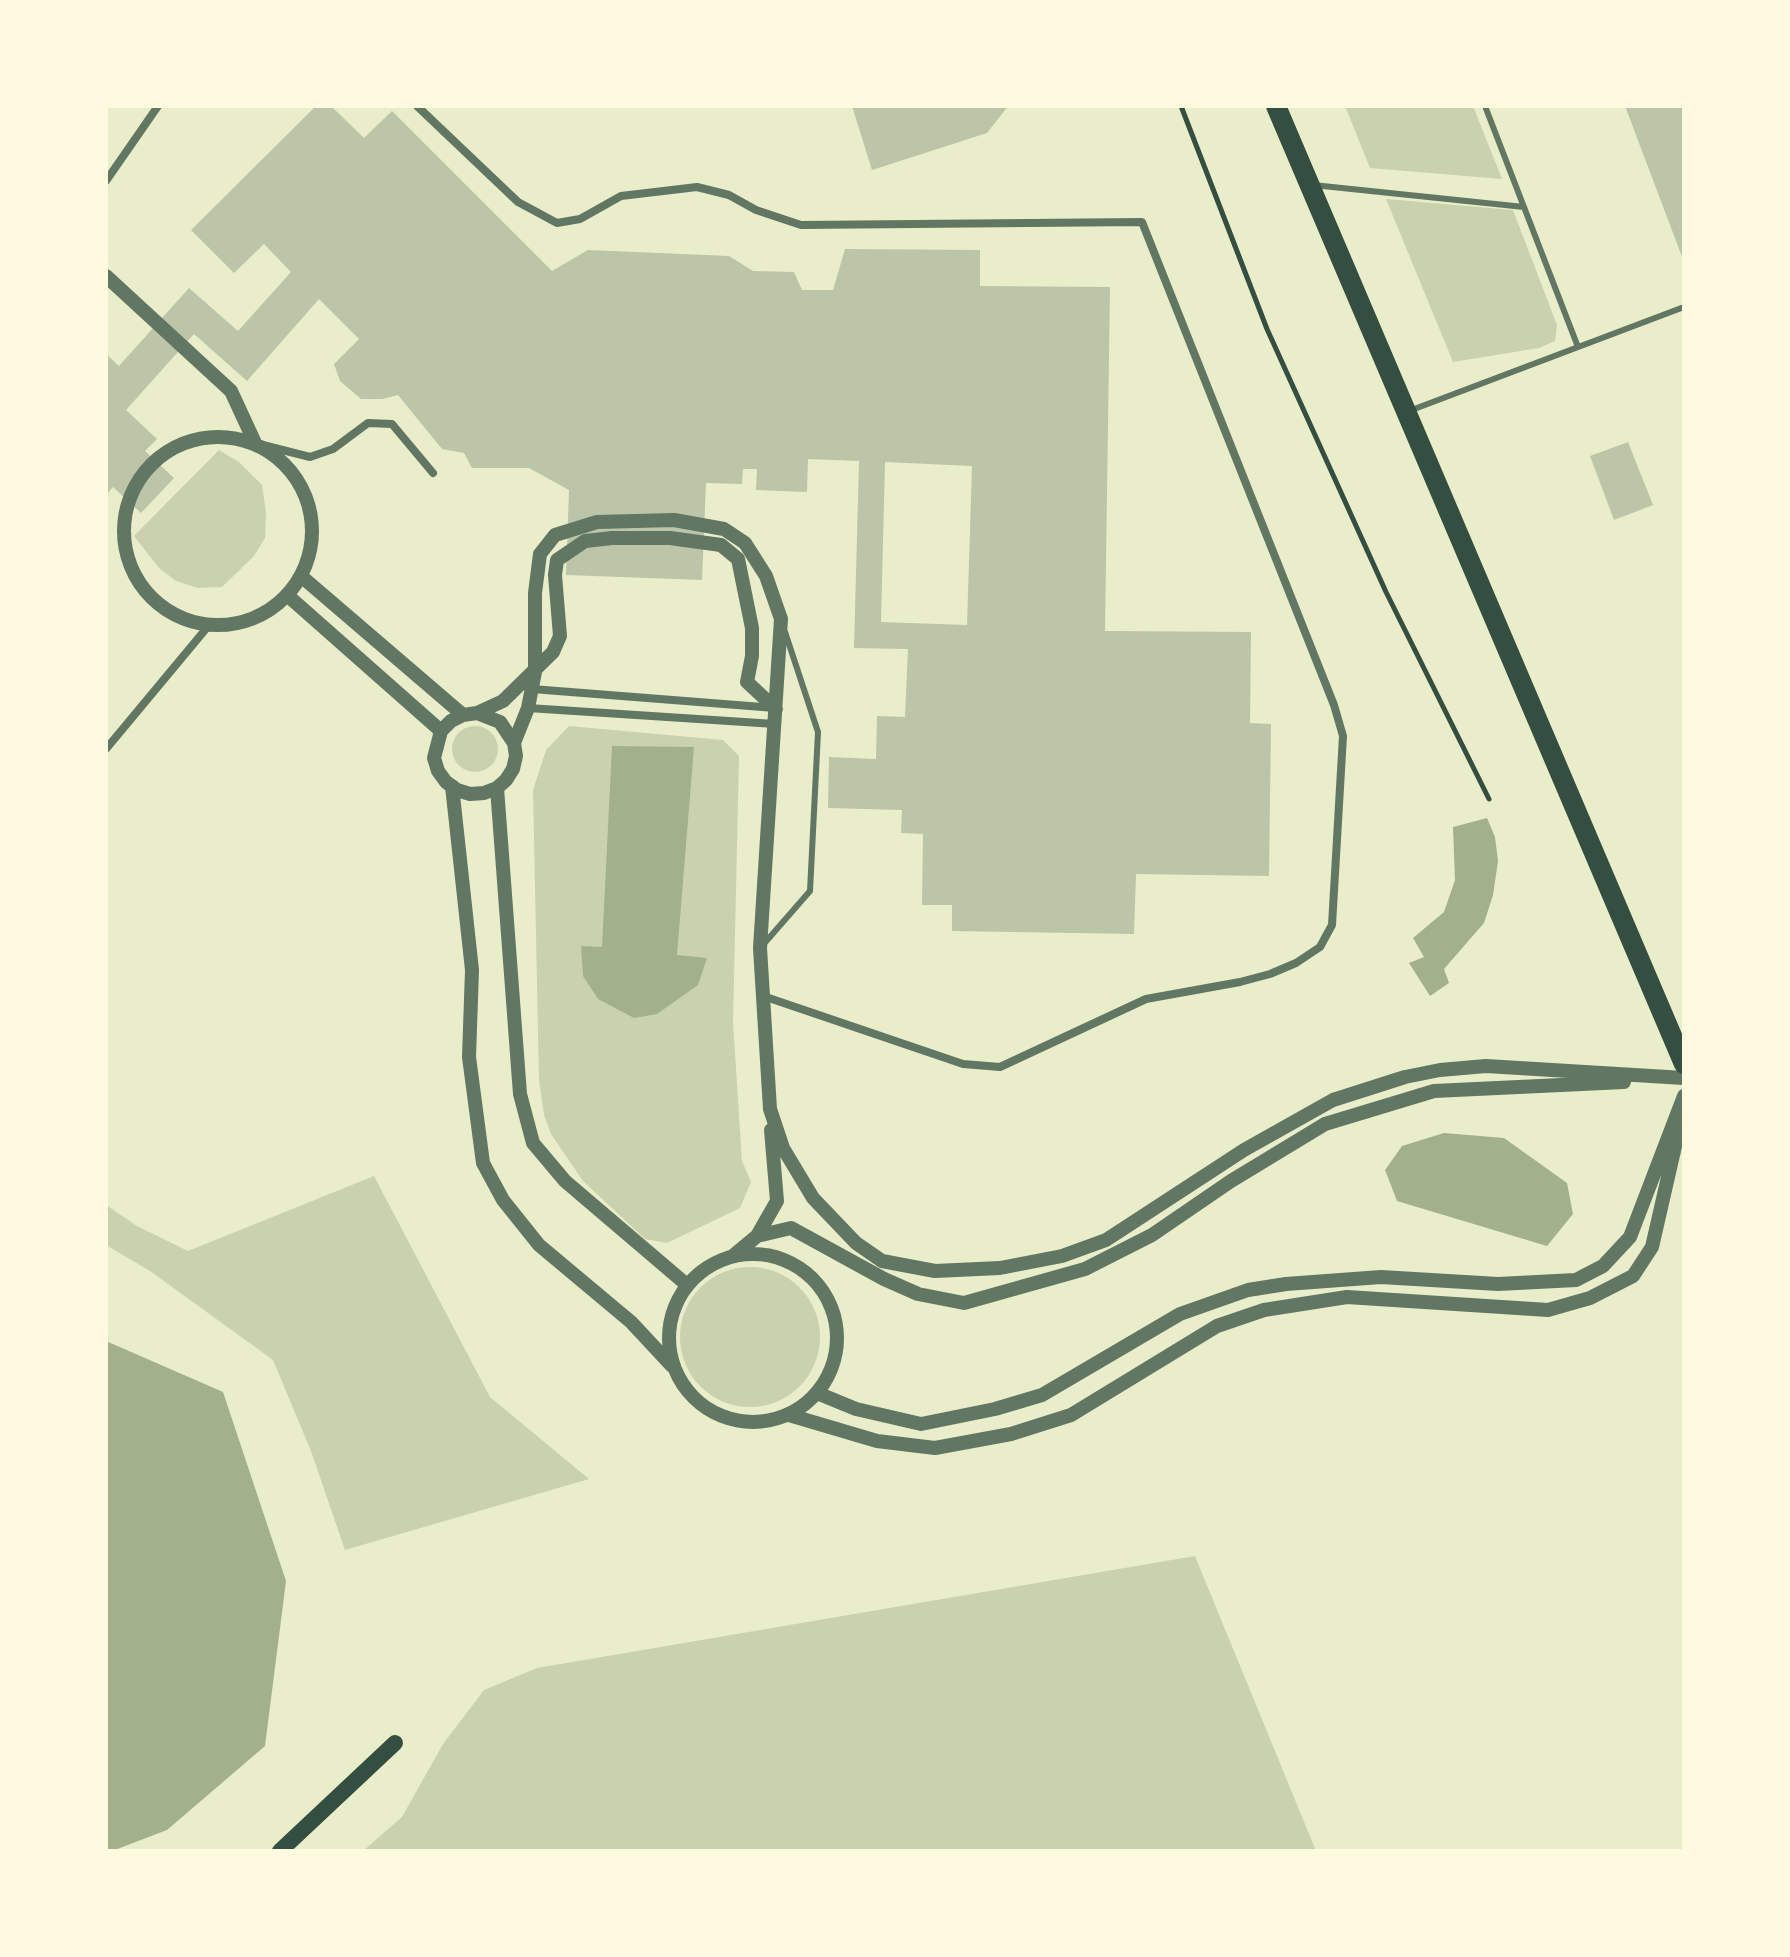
<!DOCTYPE html>
<style>
body{margin:0}
#map{position:relative;width:1790px;height:1957px;overflow:hidden;background:#e9edc9;font-family:Bitter,serif}
canvas{display:block}
.frame{position:absolute;inset:0;border:108px solid #fefae0;pointer-events:none}
</style>
<div id="map">
<canvas width="1790" height="1957"></canvas>
<div class="frame"></div>
</div>
<script>
const g = document.querySelector('canvas').getContext('2d');
g.lineJoin = 'round';
function fill(path, color) {
  g.fillStyle = color;
  g.fill(path, 'evenodd');
}
function poly(rows) {
  const path = new Path2D();
  for (const r of rows) {
    if (r.length === 3) {
      path.moveTo(r[0] + r[2], r[1]);
      path.arc(r[0], r[1], r[2], 0, 2 * Math.PI);
      continue;
    }
    path.moveTo(r[0], r[1]);
    for (let i = 2; i < r.length; i += 2) path.lineTo(r[i], r[i + 1]);
  }
  return path;
}
function strokePath(path, color, width, dash) {
  g.strokeStyle = color;
  g.lineWidth = width;
  g.lineCap = dash ? 'butt' : 'round';
  g.setLineDash(dash || []);
  g.stroke(path);
}
const green = poly([
 [1345,106,1473,106,1502,179,1370,168],
 [1386,199,1513,210,1557,325,1555,341,1539,348,1453,362],
 [219,450,239,462,262,485,266,513,265,538,254,556,222,587,198,588,176,581,159,568,134,536],
 [475,749,23],
 [569,726,723,740,739,756,733,1022,742,1161,751,1182,740,1208,667,1243,645,1239,583,1181,551,1134,544,1115,539,1080,533,790,546,750],
 [374,1176,490,1397,589,1479,345,1550,311,1451,273,1360,150,1271,106,1245,106,1205,137,1226,188,1251],
 [750,1337,70],
 [1195,1556,1316,1851,363,1851,402,1817,443,1744,484,1690,537,1668]
]);
const water = poly([
 [612,746,694,747,677,955,707,958,698,985,657,1014,634,1018,598,999,583,976,581,946,602,947],
 [1487,818,1495,837,1498,861,1493,895,1484,923,1444,969,1449,983,1430,996,1409,963,1424,957,1413,938,1444,912,1455,880,1453,827],
 [1444,1133,1504,1138,1567,1183,1573,1214,1547,1246,1397,1201,1385,1170,1402,1146],
 [106,1341,223,1392,286,1581,265,1746,167,1830,112,1851,106,1851]
]);
const building = poly([
 [316,106,331,106,364,138,392,111,552,271,588,250,729,256,753,271,794,272,802,290,833,290,845,249,980,250,980,286,1110,287,1105,631,1251,632,1250,723,1271,724,1269,876,1136,874,1134,934,952,931,952,905,922,905,923,834,901,833,902,810,828,808,829,757,876,759,877,716,905,717,908,649,854,648,859,461,808,459,807,492,756,490,757,469,743,469,742,484,706,483,702,580,566,575,569,490,529,468,472,468,464,453,442,449,398,395,382,399,361,399,340,381,334,364,359,339,319,299,247,381,194,334,126,410,157,439,145,451,174,478,141,513,113,487,106,495,106,354,119,366,189,288,238,331,291,272,264,244,234,273,191,230],
 [885,462,972,466,967,625,881,622],
 [852,106,1008,106,987,133,872,170],
 [1625,106,1684,106,1684,262],
 [1628,442,1653,505,1614,520,1590,456]
]);
const path = poly([
 [1181,106,1267,329,1386,592,1489,799]
]);
const service = poly([
 [1485,106,1578,347],
 [1313,185,1524,207],
 [1409,411,1684,307],
 [762,946,810,891,818,732,785,632]
]);
const minor = poly([
 [417,106,518,202,557,223,580,219,621,196,697,187,729,195,756,210,801,225,1142,222,1334,705,1343,736,1332,925,1320,947,1296,963,1270,974,1240,982,1146,999,1000,1067,963,1064,763,996],
 [106,181,158,106],
 [255,443,310,457,333,449,368,423,392,424,433,473],
 [532,689,775,708],
 [528,708,775,724],
 [106,749,210,624]
]);
const tertiary = poly([
 [106,276,231,391,255,443],
 [218,531,94],
 [301,576,463,715],
 [287,595,441,731],
 [477,713,503,701,553,652,560,636,555,575,557,560,585,541,612,538,670,538,721,545,738,559,752,628,752,656,747,682,776,709],
 [514,743,500,722,477,713,463,715,451,721,441,731,434,758,438,771,446,782,457,790,470,794,484,793,497,788,506,780,513,769,516,756,514,743,528,708,535,672,535,593,540,554,555,535,597,522,674,520,724,529,745,543,766,576,781,619,760,948,770,1109,783,1148,813,1198,856,1243,882,1261,935,1271,1000,1268,1062,1256,1106,1240,1244,1150,1333,1100,1405,1077,1440,1070,1486,1066,1684,1078],
 [452,786,472,970,469,1057,483,1163,503,1200,539,1245,631,1322,672,1366],
 [497,788,520,1094,533,1143,565,1181,687,1285],
 [757,1236,777,1201,771,1130],
 [753,1338,84],
 [733,1256,757,1236,791,1228,884,1279,918,1294,964,1303,1085,1269,1152,1235,1231,1181,1325,1124,1434,1091,1624,1082],
 [817,1393,856,1409,921,1424,995,1409,1042,1395,1180,1314,1248,1290,1286,1284,1381,1277,1498,1284,1576,1280,1603,1266,1630,1237,1684,1096],
 [789,1415,877,1441,935,1448,1011,1434,1071,1415,1217,1326,1264,1310,1347,1297,1548,1310,1590,1298,1633,1276,1652,1247,1684,1107]
]);
const secondary = poly([
 [280,1851,395,1743]
]);
const primary = poly([
 [1276,106,1684,1064]
]);
fill(green, '#cad2ad');
fill(water, '#a3b18a');
fill(building, '#bcc5a7');
strokePath(path, '#344e41', 5);
strokePath(service, '#617663', 6);
strokePath(minor, '#617663', 8);
strokePath(tertiary, '#617663', 14);
strokePath(secondary, '#344e41', 16);
strokePath(primary, '#344e41', 20);
</script>
